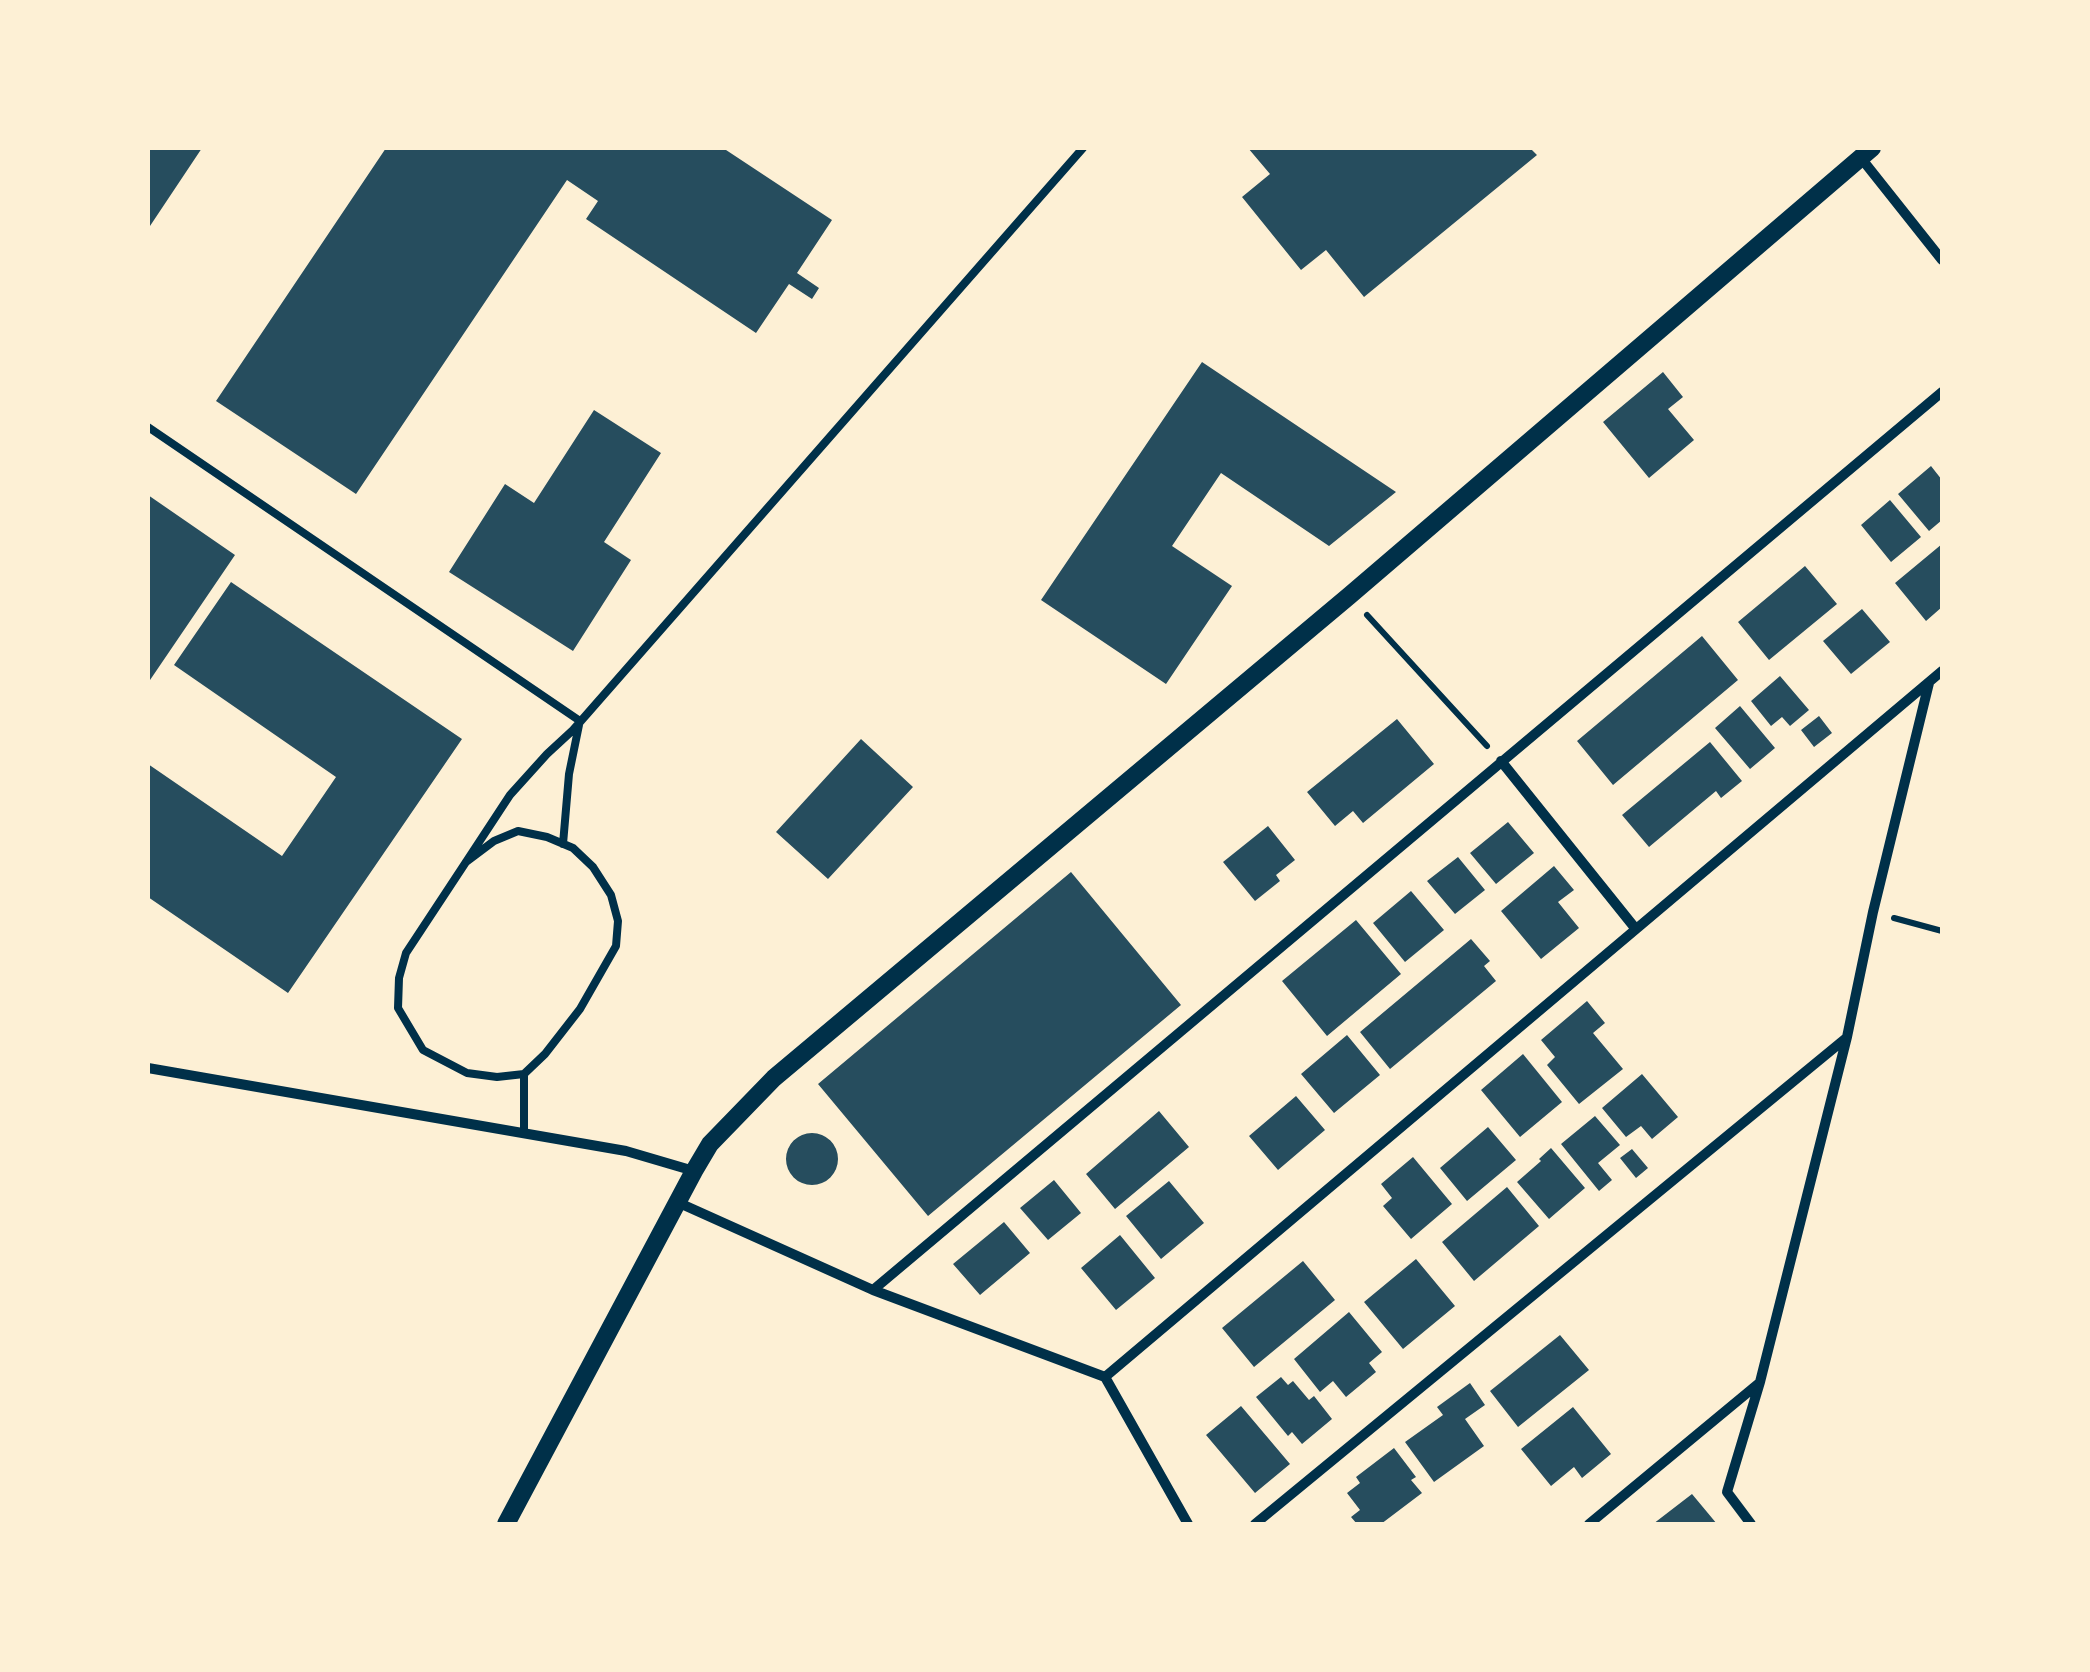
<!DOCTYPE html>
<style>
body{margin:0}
#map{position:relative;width:2090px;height:1672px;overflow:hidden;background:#fdf0d5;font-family:"Archivo Narrow",sans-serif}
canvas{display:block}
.frame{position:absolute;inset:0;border:150px solid #fdf0d5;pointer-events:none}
</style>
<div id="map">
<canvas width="2090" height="1672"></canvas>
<div class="frame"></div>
</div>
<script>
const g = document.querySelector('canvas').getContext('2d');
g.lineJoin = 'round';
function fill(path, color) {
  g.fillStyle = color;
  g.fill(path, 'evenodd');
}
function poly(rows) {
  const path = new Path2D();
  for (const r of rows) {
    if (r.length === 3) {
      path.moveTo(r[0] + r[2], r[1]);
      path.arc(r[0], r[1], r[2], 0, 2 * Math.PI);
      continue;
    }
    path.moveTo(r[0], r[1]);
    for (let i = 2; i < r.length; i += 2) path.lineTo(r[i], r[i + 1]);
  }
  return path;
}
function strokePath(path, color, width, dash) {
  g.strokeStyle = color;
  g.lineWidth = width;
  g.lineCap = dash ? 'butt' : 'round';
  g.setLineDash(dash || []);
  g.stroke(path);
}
const building = poly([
 [148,148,202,148,148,229],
 [386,148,723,148,832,220,797,273,819,288,812,299,789,284,756,333,586,219,598,201,567,180,356,494,216,401],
 [1248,148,1530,148,1537,155,1364,297,1326,250,1301,270,1242,197,1270,174],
 [1202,362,1396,492,1329,546,1221,473,1172,546,1232,586,1166,684,1041,600],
 [1663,372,1683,397,1668,409,1694,440,1649,478,1603,422],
 [594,410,661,453,604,542,631,560,573,651,449,572,505,484,534,503],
 [1931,466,1942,480,1942,520,1929,531,1898,494],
 [148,495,235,555,148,683],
 [1890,500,1921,537,1891,562,1861,525],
 [1942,544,1942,607,1926,621,1895,583],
 [1805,566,1837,604,1769,660,1738,622],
 [231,582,462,739,288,993,148,897,148,764,282,856,336,777,174,665],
 [1862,609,1890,642,1851,674,1823,641],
 [1702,636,1738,680,1613,785,1577,741],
 [1780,676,1809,710,1790,726,1782,717,1771,726,1751,701],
 [1740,706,1775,748,1750,769,1715,728],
 [1819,716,1832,733,1814,747,1801,730],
 [1397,719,1434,764,1363,823,1353,811,1335,826,1307,792],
 [861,739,913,787,828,879,776,832],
 [1710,742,1742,781,1721,798,1716,791,1649,847,1622,815],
 [1508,822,1534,853,1496,884,1470,853],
 [1268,826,1295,860,1276,875,1280,881,1255,901,1223,862],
 [1458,857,1485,890,1455,914,1427,881],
 [1554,866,1574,890,1558,902,1579,928,1541,959,1501,911],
 [1071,872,1181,1005,928,1216,818,1084],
 [1411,891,1444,930,1405,962,1373,923],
 [1356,920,1401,974,1327,1036,1282,981],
 [1471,939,1490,961,1484,966,1496,981,1390,1069,1360,1032],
 [1587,1001,1605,1023,1593,1033,1623,1069,1579,1104,1547,1065,1555,1057,1541,1040],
 [1347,1035,1380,1075,1334,1113,1301,1074],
 [1523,1054,1562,1102,1520,1137,1481,1090],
 [1642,1074,1678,1117,1652,1139,1641,1126,1626,1137,1602,1108],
 [1296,1096,1325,1130,1278,1170,1249,1136],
 [1159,1111,1189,1147,1115,1209,1086,1174],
 [1595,1116,1620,1145,1598,1163,1612,1180,1599,1191,1561,1144],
 [1488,1127,1516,1160,1467,1201,1440,1168],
 [812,1159,26],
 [1551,1148,1585,1188,1549,1219,1517,1182,1541,1161,1539,1159],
 [1632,1149,1648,1168,1636,1178,1620,1158],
 [1413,1157,1452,1204,1411,1239,1383,1206,1392,1198,1381,1184],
 [1054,1180,1081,1213,1048,1240,1020,1208],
 [1169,1181,1204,1223,1161,1259,1126,1216],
 [1507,1187,1539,1226,1474,1281,1442,1242],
 [1004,1222,1030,1253,980,1295,953,1264],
 [1120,1235,1155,1278,1116,1310,1081,1268],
 [1416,1259,1455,1306,1403,1349,1364,1302],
 [1303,1261,1335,1300,1254,1367,1222,1328],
 [1349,1312,1382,1352,1369,1363,1376,1372,1346,1397,1333,1381,1320,1392,1294,1359],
 [1560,1335,1589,1370,1518,1427,1490,1391],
 [1281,1377,1288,1385,1293,1381,1309,1400,1314,1396,1332,1419,1302,1444,1292,1432,1288,1436,1256,1397],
 [1470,1383,1485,1405,1465,1419,1484,1446,1434,1482,1405,1442,1443,1415,1437,1407],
 [1241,1406,1290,1464,1255,1493,1206,1435],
 [1573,1407,1611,1454,1582,1478,1574,1467,1551,1486,1521,1449],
 [1394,1448,1416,1477,1411,1480,1422,1493,1381,1524,1357,1524,1351,1517,1360,1510,1347,1493,1360,1483,1356,1477],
 [1692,1494,1717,1524,1653,1524]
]);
const path = poly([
 [1367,615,1487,746],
 [1894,918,1942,931]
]);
const service = poly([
 [148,427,580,721],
 [563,844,569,774,579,725],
 [466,862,494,841,518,831,547,837,573,848,593,867,611,895,618,921,616,946,580,1009,545,1054,524,1074,497,1077,467,1073,423,1050,398,1008,399,978,406,953,466,862,510,795,547,754,573,730,1083,148],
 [524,1133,524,1074]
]);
const minor = poly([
 [1861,158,1942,260],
 [1501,761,1635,928],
 [148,1068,626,1151,694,1171],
 [677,1202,873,1290,1105,1377,1188,1524],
 [873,1290,1942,392],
 [1105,1377,1942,671],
 [1255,1524,1845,1039],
 [1589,1524,1758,1384],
 [1751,1524,1727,1492,1760,1382,1847,1037,1873,912,1929,683]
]);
const tertiary = poly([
 [506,1524,694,1171,710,1144,774,1078,1349,596,1872,148]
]);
fill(building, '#264d5e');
strokePath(path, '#003049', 6);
strokePath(service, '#003049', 8);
strokePath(minor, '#003049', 10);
strokePath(tertiary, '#003049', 18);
</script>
